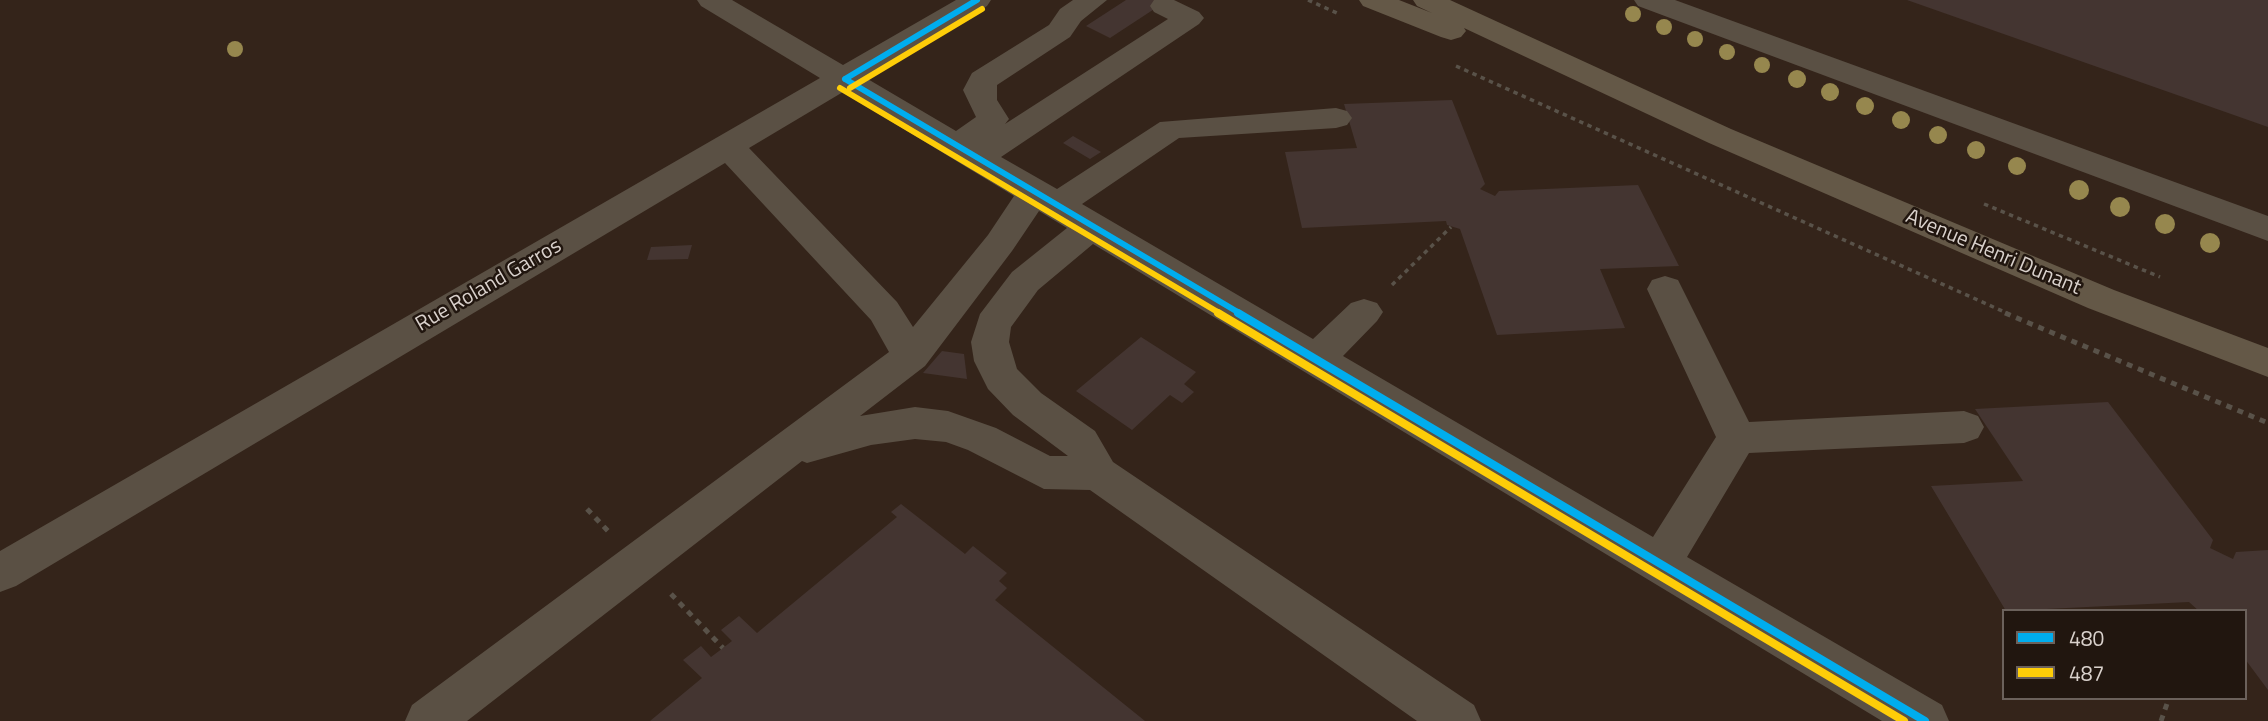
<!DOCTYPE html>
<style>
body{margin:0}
#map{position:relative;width:2268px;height:721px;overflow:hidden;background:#27201c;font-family:"Titillium Web",sans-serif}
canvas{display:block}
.legend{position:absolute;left:2002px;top:609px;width:245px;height:91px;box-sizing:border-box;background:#21160f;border:2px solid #6b615b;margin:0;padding:9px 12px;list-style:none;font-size:21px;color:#d9d1cc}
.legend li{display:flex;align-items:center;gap:14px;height:35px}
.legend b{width:35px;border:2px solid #6b615b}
</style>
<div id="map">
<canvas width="2268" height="721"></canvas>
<ul class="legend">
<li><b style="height:9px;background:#00adee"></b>480</li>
<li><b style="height:9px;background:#fecd08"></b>487</li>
</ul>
</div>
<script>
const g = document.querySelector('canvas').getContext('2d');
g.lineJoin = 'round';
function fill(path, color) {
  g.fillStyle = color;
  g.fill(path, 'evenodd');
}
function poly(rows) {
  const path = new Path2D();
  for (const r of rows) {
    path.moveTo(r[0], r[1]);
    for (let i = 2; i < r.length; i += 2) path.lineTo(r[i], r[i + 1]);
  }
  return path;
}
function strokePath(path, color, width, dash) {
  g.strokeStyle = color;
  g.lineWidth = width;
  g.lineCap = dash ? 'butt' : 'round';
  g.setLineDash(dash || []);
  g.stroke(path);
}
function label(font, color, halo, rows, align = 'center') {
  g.font = font + ' "Titillium Web",sans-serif';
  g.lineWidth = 5;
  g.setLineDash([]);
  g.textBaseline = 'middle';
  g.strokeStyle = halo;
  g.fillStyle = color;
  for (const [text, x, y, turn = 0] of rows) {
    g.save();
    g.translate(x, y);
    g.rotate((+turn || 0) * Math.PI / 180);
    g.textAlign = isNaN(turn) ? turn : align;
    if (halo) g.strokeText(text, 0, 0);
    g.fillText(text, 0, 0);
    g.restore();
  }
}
const built = poly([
 [0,0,2268,0,2268,721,0,721],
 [2004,611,2245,611,2245,698,2004,698]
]);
const building = poly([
 [1126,0,1168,0,1110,38,1086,26],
 [1907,0,2268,0,2268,127],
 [1452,100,1485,184,1480,189,1495,196,1499,191,1638,185,1679,266,1600,269,1625,328,1497,335,1460,229,1447,225,1446,221,1302,228,1285,152,1357,148,1344,104],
 [1073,136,1101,152,1090,159,1063,143],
 [692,245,688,259,647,260,651,247],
 [1141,337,1196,372,1184,384,1194,392,1182,403,1170,395,1132,430,1076,391],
 [942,351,964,354,967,379,923,373],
 [2108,402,2213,540,2210,548,2233,559,2236,552,2268,550,2268,690,2245,659,2245,611,2199,611,2189,602,2006,611,1931,486,2023,481,1975,409],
 [901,504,965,554,973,546,1007,573,999,581,1007,588,995,600,1145,721,650,721,702,678,683,660,701,646,711,657,723,648,732,641,721,630,739,616,757,633,897,517,891,512]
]);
const pathFar1 = poly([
 [1308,0,1339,14],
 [1456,66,2009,314],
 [1984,204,2160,277],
 [1392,285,1451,227]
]);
const path = poly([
 [2005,313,2268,423],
 [587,509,608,531],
 [671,594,723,648],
 [2161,721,2169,698]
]);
const minor = poly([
 [697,0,732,0,843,65,956,0,991,0,987,6,866,78,956,131,976,117,963,90,972,73,1049,25,1060,9,1073,0,1107,0,1081,21,1070,37,997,85,997,100,1009,119,1005,124,1168,19,1154,12,1150,6,1154,0,1174,0,1199,12,1204,18,1199,24,1001,157,1057,189,1160,122,1336,108,1347,111,1352,118,1347,125,1336,128,1179,138,1082,204,1313,339,1351,303,1364,299,1377,303,1383,312,1377,321,1343,356,1653,537,1716,437,1647,289,1652,280,1665,276,1678,280,1749,422,1964,411,1978,416,1984,427,1978,438,1964,443,1749,453,1687,557,1942,705,1949,721,1882,721,1093,244,1038,290,1011,327,1009,342,1017,369,1041,393,1095,431,1113,462,1474,705,1481,721,1417,721,1090,490,1044,489,968,450,946,442,915,439,871,445,807,463,802,461,467,721,405,721,412,705,889,352,871,320,725,163,16,586,0,592,0,551,820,78,701,6,697,0],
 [843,92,1014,196,988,235,913,327,897,302,749,148,843,92],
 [1039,211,1067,228,1012,272,980,314,971,342,974,361,988,389,1013,415,1068,456,1050,456,996,428,948,411,915,407,860,416,925,366,1012,251,1039,211],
 [1634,0,1675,0,2268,216,2268,241,1638,6,1634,0]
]);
const major = poly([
 [1359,0,1399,0,1432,13,1417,6,1413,0,1450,0,1731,129,2114,290,2268,348,2268,377,2088,308,1709,143,1464,28,1466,31,1461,37,1451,40,1441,37,1363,6,1359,0]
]);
const bus1Far1 = poly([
 [845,79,1241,314],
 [845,79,977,0]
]);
const bus1 = poly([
 [1238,313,1925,721]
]);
const bus2Far1 = poly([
 [840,88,1221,314],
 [850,88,982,9]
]);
const bus2 = poly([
 [1218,313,1904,721]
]);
const trees = [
 [1633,14,8],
 [1664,27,8],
 [1695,39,8],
 [235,49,8],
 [1727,52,8],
 [1762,65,8],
 [1797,79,9],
 [1830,92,9],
 [1865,106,9],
 [1901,120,9],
 [1938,135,9],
 [1976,150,9],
 [2017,166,9],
 [2079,190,10],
 [2120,207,10],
 [2165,224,10],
 [2210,243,10]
];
const streetNames = [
 ["Avenue Henri Dunant",1993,253,23],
 ["Rue Roland Garros",489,286,-30]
];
fill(built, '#34241a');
fill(building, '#443531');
strokePath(pathFar1, '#595249', 3.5, [4.5, 4.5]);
strokePath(path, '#595249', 5, [6, 6]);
fill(minor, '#5a5044');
fill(major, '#645847');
strokePath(bus1Far1, '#00adee', 6);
strokePath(bus1, '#00adee', 8);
strokePath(bus2Far1, '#fecd08', 6);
strokePath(bus2, '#fecd08', 8);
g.fillStyle = '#96874e';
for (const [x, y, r] of trees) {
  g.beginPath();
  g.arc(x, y, r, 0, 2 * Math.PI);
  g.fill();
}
label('21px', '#d9d1cc', '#21160f', streetNames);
</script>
